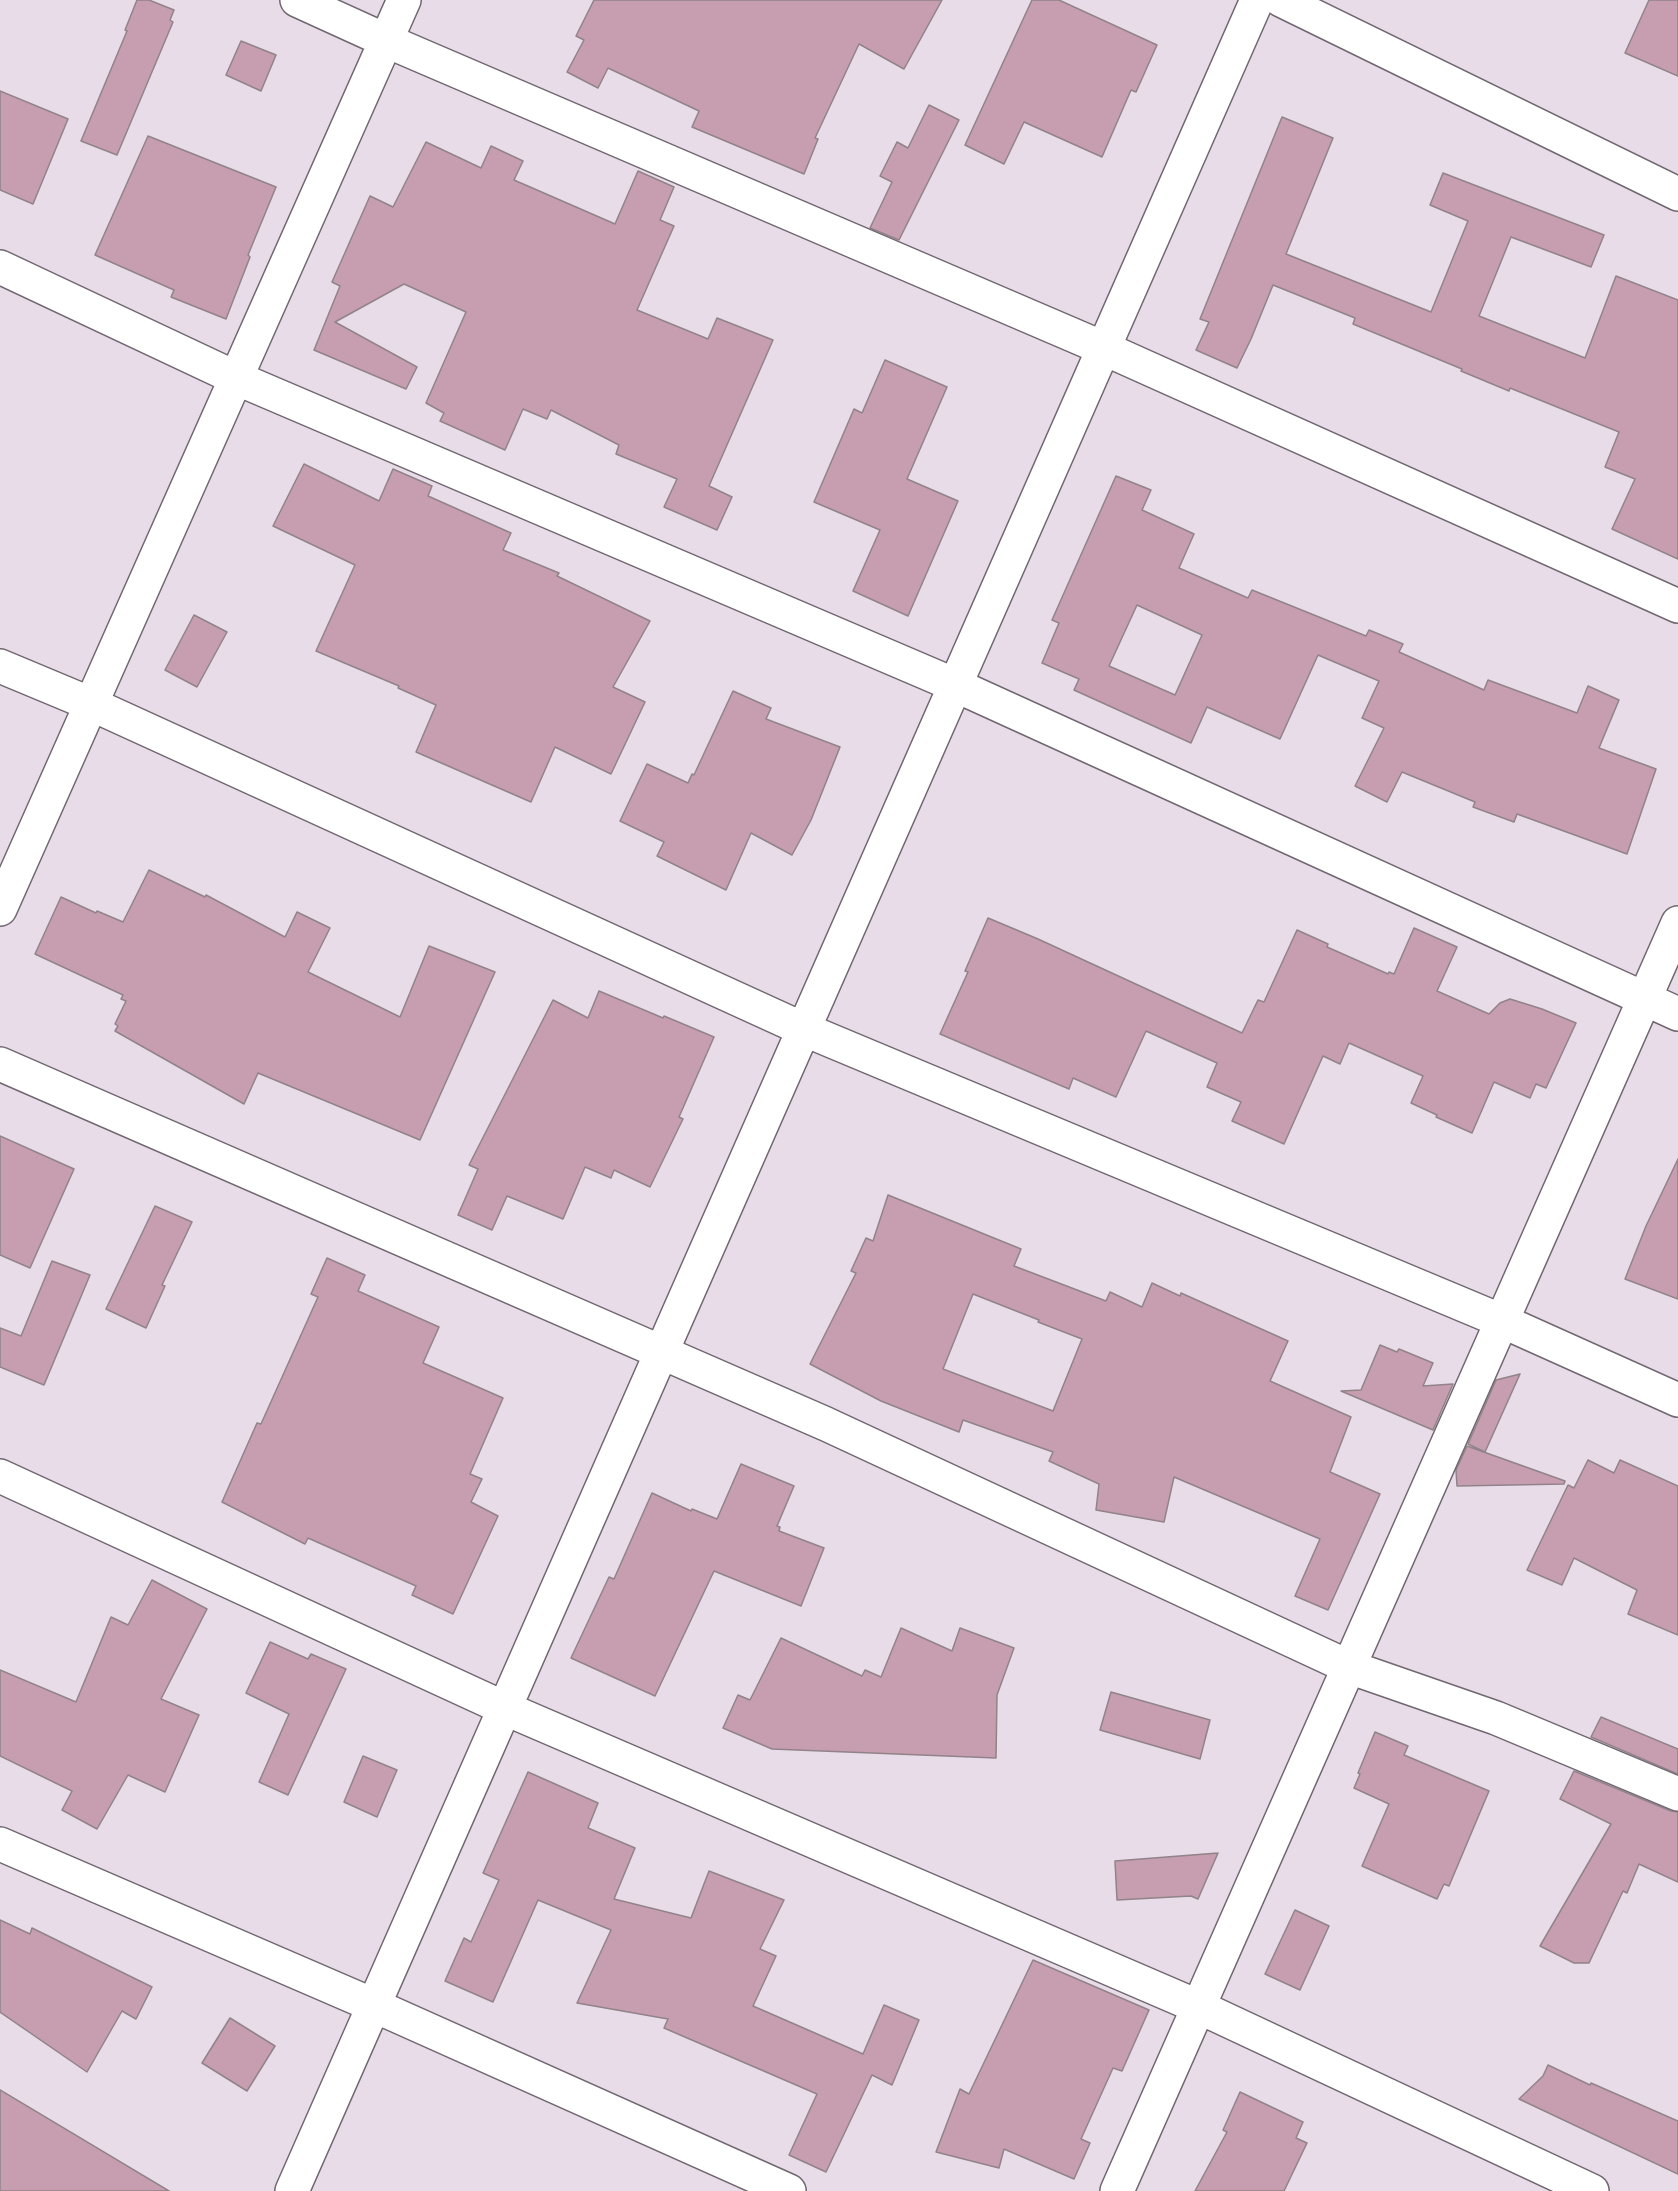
<!DOCTYPE html>
<style>
body{margin:0}
canvas{display:block;background:#e7dce7}
</style>
<canvas width="1678" height="2191"></canvas>
<script>
const g = document.querySelector('canvas').getContext('2d');
g.lineJoin = 'round';
function fill(path, color) {
  g.fillStyle = color;
  g.fill(path, 'evenodd');
}
function poly(rows) {
  const path = new Path2D();
  for (const r of rows) {
    path.moveTo(r[0], r[1]);
    for (let i = 2; i < r.length; i += 2) path.lineTo(r[i], r[i + 1]);
  }
  return path;
}
function strokePath(path, color, width, dash) {
  g.strokeStyle = color;
  g.lineWidth = width;
  g.lineCap = dash ? 'butt' : 'round';
  g.setLineDash(dash || []);
  g.stroke(path);
}
const building = poly([
 [137,0,149,0,174,10,170,20,173,22,117,155,81,141,127,31,125,30,137,0],
 [594,0,942,0,904,69,859,44,815,138,818,139,804,174,692,127,699,111,608,68,598,88,567,72,584,40,576,36,594,0],
 [1032,0,1059,0,1157,45,1136,92,1131,90,1102,157,1024,122,1004,164,965,145,1032,0],
 [1649,0,1678,0,1678,76,1625,53,1649,0],
 [241,41,276,55,261,91,226,75,241,41],
 [0,91,68,119,33,204,0,190,0,91],
 [929,105,959,120,899,240,870,228,892,182,880,176,897,142,908,148,929,105],
 [1282,117,1333,138,1286,254,1431,312,1468,221,1430,205,1443,173,1604,235,1591,267,1511,237,1479,316,1585,358,1616,276,1678,300,1678,559,1612,529,1635,479,1605,467,1619,432,1510,388,1509,391,1461,371,1462,369,1353,324,1355,318,1273,285,1251,339,1237,368,1196,350,1209,322,1200,319,1282,117],
 [148,136,276,187,248,255,250,257,226,319,171,297,174,290,95,255,148,136],
 [426,142,481,168,491,146,523,161,514,180,615,224,638,171,674,187,660,220,674,226,637,310,708,339,717,318,773,340,709,486,732,497,717,530,664,507,677,479,616,454,619,445,551,410,547,419,523,409,505,450,440,421,444,413,426,403,466,312,404,284,335,322,417,367,406,389,314,350,340,286,332,282,370,196,393,207,426,142],
 [885,360,947,387,907,479,958,501,908,616,853,591,880,530,814,502,854,409,862,413,885,360],
 [304,464,379,501,393,469,432,486,428,496,511,533,503,550,559,573,557,576,650,621,613,687,645,702,611,774,555,747,531,802,416,752,436,705,398,688,399,686,316,651,355,565,273,526,304,464],
 [1116,476,1151,490,1142,510,1194,534,1179,568,1248,598,1252,590,1366,636,1369,630,1403,644,1399,652,1484,690,1488,680,1577,713,1588,686,1619,700,1599,748,1656,769,1627,854,1517,814,1514,822,1473,807,1475,802,1402,772,1387,802,1355,786,1384,728,1362,718,1379,681,1318,655,1280,739,1207,707,1191,743,1074,690,1079,679,1042,663,1059,623,1052,620,1116,476],
 [1137,605,1202,635,1175,695,1109,666,1137,605],
 [194,615,227,632,197,687,165,670,194,615],
 [733,691,771,708,766,719,840,747,811,820,792,855,751,833,726,890,657,856,664,842,620,821,647,764,688,783,692,774,694,775,733,691],
 [149,870,205,897,206,895,285,937,297,912,330,928,308,972,400,1017,429,946,495,972,420,1140,258,1073,244,1104,115,1031,118,1026,115,1024,126,1001,121,999,123,995,35,954,61,897,96,913,97,911,123,922,149,870],
 [988,918,1038,939,1242,1033,1258,1000,1264,1002,1297,930,1328,944,1327,947,1388,974,1389,972,1394,974,1414,928,1457,947,1437,991,1489,1014,1500,1003,1510,999,1542,1009,1576,1023,1546,1088,1536,1084,1530,1098,1494,1082,1472,1133,1436,1117,1437,1115,1411,1103,1423,1076,1349,1043,1340,1064,1323,1056,1284,1144,1232,1121,1241,1102,1207,1087,1217,1063,1146,1031,1116,1097,1073,1078,1069,1089,940,1034,968,972,965,971,988,918],
 [599,991,663,1018,664,1016,714,1037,679,1117,683,1119,650,1187,614,1170,611,1178,585,1167,563,1219,507,1196,492,1230,458,1215,478,1169,469,1165,553,1000,588,1018,599,991],
 [0,1136,74,1169,30,1268,0,1255,0,1136],
 [1678,1159,1678,1299,1625,1279,1646,1226,1678,1159],
 [888,1195,1021,1249,1014,1266,1106,1301,1110,1292,1142,1307,1152,1283,1180,1296,1181,1293,1288,1341,1270,1381,1351,1417,1330,1472,1380,1494,1328,1610,1295,1596,1320,1539,1174,1477,1164,1522,1096,1510,1099,1484,1049,1461,1053,1452,963,1420,959,1432,881,1401,810,1364,856,1273,851,1271,866,1238,873,1241,888,1195],
 [973,1294,1039,1320,1038,1322,1082,1339,1053,1411,943,1369,973,1294],
 [155,1206,192,1222,162,1285,165,1286,146,1328,106,1309,155,1206],
 [327,1258,365,1275,358,1291,439,1327,423,1363,503,1398,470,1474,482,1479,471,1502,498,1516,453,1614,412,1595,416,1586,308,1538,305,1544,222,1502,257,1423,261,1424,318,1297,311,1294,327,1258],
 [52,1261,90,1275,44,1385,0,1367,0,1328,21,1336,52,1261],
 [1380,1345,1397,1352,1399,1349,1433,1363,1423,1386,1453,1384,1433,1430,1341,1391,1361,1390,1380,1345],
 [1520,1374,1485,1452,1468,1444,1496,1380,1520,1374],
 [1467,1446,1565,1481,1564,1484,1457,1486,1456,1470,1467,1446],
 [1588,1460,1614,1473,1620,1460,1678,1486,1678,1635,1628,1614,1637,1590,1574,1558,1562,1585,1527,1570,1568,1485,1574,1488,1588,1460],
 [741,1464,794,1486,777,1526,780,1527,779,1531,824,1548,801,1606,714,1571,655,1696,571,1658,609,1577,614,1579,652,1493,691,1511,692,1509,717,1519,741,1464],
 [152,1580,207,1609,161,1699,199,1715,165,1792,128,1775,97,1829,62,1810,72,1791,0,1756,0,1670,76,1702,111,1617,128,1625,152,1580],
 [901,1628,952,1651,960,1628,1014,1648,997,1695,996,1758,772,1749,723,1728,738,1695,750,1700,781,1638,862,1676,865,1670,881,1677,901,1628],
 [270,1642,308,1659,311,1654,346,1669,288,1795,259,1782,289,1714,246,1693,270,1642],
 [1111,1692,1210,1720,1200,1759,1100,1730,1111,1692],
 [1601,1717,1678,1749,1678,1774,1591,1737,1601,1717],
 [1375,1732,1408,1746,1404,1755,1489,1791,1449,1886,1444,1884,1437,1899,1362,1866,1389,1804,1354,1788,1360,1774,1358,1773,1375,1732],
 [363,1756,397,1770,377,1817,344,1802,363,1756],
 [1574,1771,1671,1811,1678,1812,1678,1882,1639,1864,1627,1893,1623,1891,1589,1963,1574,1963,1540,1946,1611,1824,1560,1799,1574,1771],
 [528,1772,598,1803,588,1828,635,1848,614,1899,691,1918,709,1871,784,1900,760,1949,776,1956,753,2006,863,2054,884,2005,919,2020,892,2085,872,2075,826,2172,789,2155,817,2094,664,2028,668,2019,577,2003,611,1930,538,1900,493,2002,445,1981,464,1938,471,1942,499,1880,483,1873,528,1772],
 [1218,1853,1198,1899,1191,1896,1117,1900,1115,1861,1218,1853],
 [1295,1910,1329,1926,1300,1990,1265,1974,1295,1910],
 [0,1920,30,1934,32,1928,152,1987,136,2019,122,2011,87,2072,0,2012,0,1920],
 [1033,1960,1149,2010,1122,2071,1113,2068,1081,2139,1090,2143,1074,2179,1004,2149,999,2168,936,2152,960,2089,969,2094,1033,1960],
 [230,2018,275,2046,247,2091,202,2063,230,2018],
 [1548,2065,1590,2085,1591,2083,1678,2121,1678,2174,1519,2099,1543,2076,1548,2065],
 [0,2090,169,2191,0,2191,0,2090],
 [1240,2092,1303,2122,1296,2138,1307,2143,1284,2191,1195,2191,1227,2132,1223,2130,1240,2092]
]);
const street = poly([
 [297,0,387,41,1103,348,1678,606],
 [1281,0,1678,194],
 [0,267,236,378,955,685,1678,1014],
 [0,666,91,704,803,1029,1502,1321,1678,1400],
 [0,909,404,0],
 [0,1064,826,1424,1349,1667,1496,1718,1678,1794],
 [0,1476,504,1708,1199,2007,1592,2191],
 [0,1844,373,2005,789,2191],
 [292,2191,1257,0],
 [1117,2191,1678,923]
]);
fill(building, '#c79eb0');
strokePath(building, '#918389', 1.5);
strokePath(street, '#716771', 36);
strokePath(street, '#fff', 33);
</script>
